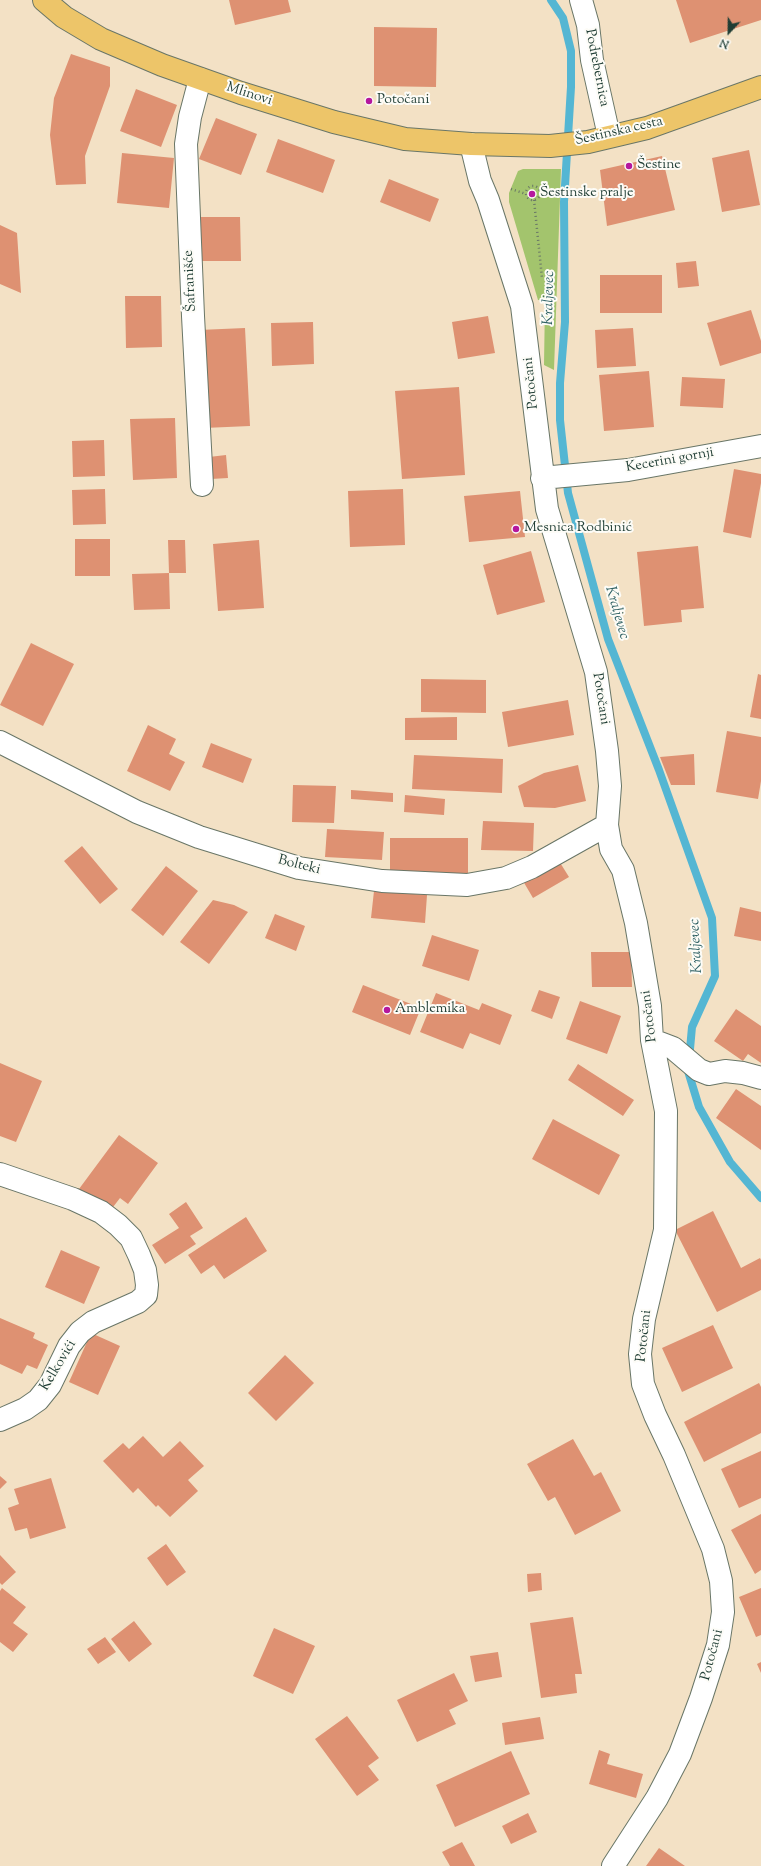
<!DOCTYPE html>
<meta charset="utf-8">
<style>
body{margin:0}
#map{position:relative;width:761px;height:1866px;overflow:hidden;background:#f3e1c5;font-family:"Sorts Mill Goudy",serif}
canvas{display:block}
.north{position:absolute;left:709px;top:12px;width:40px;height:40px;-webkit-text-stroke:3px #fdfcf7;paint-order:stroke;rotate:202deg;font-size:11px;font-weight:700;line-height:16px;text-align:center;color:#1f3d34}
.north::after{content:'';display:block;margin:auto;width:14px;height:18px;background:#1f3d34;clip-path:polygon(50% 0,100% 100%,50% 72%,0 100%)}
</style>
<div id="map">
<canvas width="761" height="1866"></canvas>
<div class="north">N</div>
</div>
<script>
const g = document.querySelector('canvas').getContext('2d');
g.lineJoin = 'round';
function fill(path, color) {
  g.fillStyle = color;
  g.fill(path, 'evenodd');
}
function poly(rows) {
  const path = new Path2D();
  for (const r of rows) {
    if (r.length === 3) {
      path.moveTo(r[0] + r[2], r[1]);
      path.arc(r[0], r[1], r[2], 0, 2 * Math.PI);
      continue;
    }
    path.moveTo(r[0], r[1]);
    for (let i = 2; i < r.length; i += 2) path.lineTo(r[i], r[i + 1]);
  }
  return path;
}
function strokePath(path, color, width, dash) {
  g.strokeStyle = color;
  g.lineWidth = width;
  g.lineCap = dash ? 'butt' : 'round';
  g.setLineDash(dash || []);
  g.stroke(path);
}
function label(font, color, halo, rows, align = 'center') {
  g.font = font + ' "Sorts Mill Goudy",serif';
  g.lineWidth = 4;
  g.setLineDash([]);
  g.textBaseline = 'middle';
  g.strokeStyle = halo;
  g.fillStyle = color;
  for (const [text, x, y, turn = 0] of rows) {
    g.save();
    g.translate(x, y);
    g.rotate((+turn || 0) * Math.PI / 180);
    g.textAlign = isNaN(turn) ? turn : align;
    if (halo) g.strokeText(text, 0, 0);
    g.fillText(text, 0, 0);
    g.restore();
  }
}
const green = poly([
 [523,169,561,169,554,370,544,365,545,301,538,300,509,202,509,193,518,171]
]);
const stream = poly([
 [551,0,563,18,571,51,571,87,564,202,565,322,560,383,560,420,568,493,608,639,659,770,712,918,715,976,692,1027,688,1071,699,1107,730,1162,761,1198]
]);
const building = poly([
 [229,0,288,0,291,12,235,25],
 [676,0,761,0,761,20,690,43],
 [374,27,437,28,436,87,374,86],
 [71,54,110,67,110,86,85,156,86,184,56,185,50,135,54,98],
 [136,89,177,105,161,147,120,131],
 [216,118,257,134,241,175,199,159],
 [278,139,335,160,323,193,266,172],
 [749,150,760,205,722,212,712,158],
 [122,153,174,158,169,208,117,203],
 [662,156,675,210,607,226,600,170],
 [389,179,439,199,430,222,380,202],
 [201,217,240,217,241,261,201,261],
 [0,225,17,233,21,293,0,284],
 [696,261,699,286,678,288,676,263],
 [600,275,662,275,662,313,600,313],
 [125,296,161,296,162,347,126,348],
 [751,310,761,341,761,353,720,366,707,323],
 [488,316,495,353,458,359,452,322],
 [313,322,314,364,272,366,271,323],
 [245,328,250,426,204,428,199,330],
 [633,328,636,366,597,368,595,330],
 [649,371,654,427,604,431,599,375],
 [682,377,725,379,723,408,680,406],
 [459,387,465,475,402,479,395,391],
 [175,418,177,478,133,480,130,419],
 [104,440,105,476,73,477,72,441],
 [226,455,228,478,211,479,209,457],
 [734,469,761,474,761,483,751,538,723,532],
 [105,489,106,524,73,525,72,490],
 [403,489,405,545,350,547,348,491],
 [520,491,525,537,469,542,464,496],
 [75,539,110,539,110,576,75,576],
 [168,540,185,540,186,573,169,573],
 [259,540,264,608,218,611,213,544],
 [698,546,704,608,681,610,682,622,644,626,637,552],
 [531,551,545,602,497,615,483,565],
 [169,573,170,609,134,610,132,574],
 [31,643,74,664,43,726,0,705],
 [758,674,761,675,761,719,750,717],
 [421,679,486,680,486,713,421,712],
 [568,700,574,735,508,747,502,712],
 [457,717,457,740,405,740,405,718],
 [148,725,176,739,169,754,185,762,170,791,127,771],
 [727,731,761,737,761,781,758,799,716,792],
 [211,743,252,759,243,783,202,767],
 [694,754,695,785,671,785,660,757],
 [414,755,503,759,502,793,412,789],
 [578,765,586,801,555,808,524,807,518,786,544,773],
 [293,785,336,786,334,823,292,822],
 [351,790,393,793,393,802,351,799],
 [405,795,445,799,444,815,404,812],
 [483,821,534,823,533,851,481,850],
 [327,829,384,832,382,860,325,857],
 [390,838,468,838,468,873,390,873],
 [82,846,118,889,100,904,64,861],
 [559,861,569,877,533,898,523,881],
 [166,866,198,891,163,936,131,910],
 [374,891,427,895,425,923,371,918],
 [213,900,234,905,248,912,209,964,180,942],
 [740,907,761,912,761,941,734,936],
 [275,914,305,926,296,951,265,938],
 [432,935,479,950,469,981,422,966],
 [591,952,631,952,632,987,592,987],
 [363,985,421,1008,410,1035,352,1012],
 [539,990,560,997,552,1019,531,1011],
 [436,993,479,1010,482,1003,512,1015,500,1045,470,1033,463,1049,420,1032],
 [580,1001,621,1016,607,1054,566,1039],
 [736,1009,761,1026,761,1063,748,1054,743,1061,714,1041],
 [0,1063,42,1081,16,1142,0,1136],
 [578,1064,634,1100,623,1116,568,1080],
 [736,1089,761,1106,761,1150,716,1118],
 [553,1119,620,1155,599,1195,532,1159],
 [119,1135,158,1163,128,1204,120,1198,110,1211,79,1189],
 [186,1202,203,1228,190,1236,196,1244,165,1264,152,1245,179,1228,169,1214],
 [713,1211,741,1268,760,1258,761,1260,761,1290,717,1312,675,1230],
 [246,1217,267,1251,224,1279,214,1265,201,1274,188,1255],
 [61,1250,100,1267,84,1304,45,1287],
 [0,1318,35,1333,33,1338,48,1345,37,1369,27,1365,22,1374,0,1364],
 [713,1325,733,1368,682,1392,662,1348],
 [91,1333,120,1346,98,1395,69,1382],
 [285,1355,314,1383,276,1421,248,1393],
 [759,1383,761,1387,761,1433,704,1462,684,1422],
 [143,1436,163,1457,180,1441,204,1466,188,1480,198,1491,170,1517,158,1505,156,1507,138,1488,133,1493,103,1461,123,1443,129,1449],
 [573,1439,594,1476,601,1472,621,1511,575,1535,555,1497,548,1501,527,1464],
 [761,1451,761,1498,739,1508,721,1469],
 [0,1476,7,1482,0,1489],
 [51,1478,66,1528,30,1539,27,1528,15,1531,8,1508,19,1504,14,1489],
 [761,1514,761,1570,755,1574,731,1530],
 [166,1544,186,1572,167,1586,147,1558],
 [0,1555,16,1572,2,1585,0,1583],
 [541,1573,542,1590,528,1592,527,1574],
 [2,1588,26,1607,13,1623,28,1634,13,1652,0,1642,0,1591],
 [761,1588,761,1635,756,1637,739,1597],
 [573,1617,582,1674,575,1674,577,1693,541,1698,530,1623],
 [134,1621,152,1644,129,1662,111,1639],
 [274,1628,315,1646,293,1694,253,1676],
 [105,1637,116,1652,98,1664,87,1649],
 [498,1652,502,1677,475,1682,470,1656],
 [761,1662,761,1673,757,1664],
 [454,1673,468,1701,449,1710,456,1724,417,1742,397,1700],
 [347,1716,379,1758,368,1766,379,1780,357,1796,315,1739],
 [540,1717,544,1739,505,1745,502,1723],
 [599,1750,610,1754,607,1764,643,1774,636,1798,589,1784],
 [511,1751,530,1794,455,1827,436,1785],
 [528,1813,537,1832,511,1844,502,1826],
 [462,1842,475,1866,450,1866,442,1852],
 [659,1848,685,1866,646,1866]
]);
const path = poly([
 [533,193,7],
 [511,189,526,194],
 [540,194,556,194],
 [534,200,542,278]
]);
const minor = poly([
 [581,0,588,25,592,60,609,136],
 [200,79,190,117,186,144,193,316,202,485],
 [471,144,480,181,488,200,522,306,547,509,596,672,607,751,610,786,607,825,611,849,623,870,636,923,650,1006,652,1040,666,1111,665,1230,644,1319,640,1354,643,1384,655,1415,674,1455,713,1549,721,1581,723,1612,718,1645,701,1698,680,1754,657,1798,613,1866],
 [542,478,628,470,761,446],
 [0,742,137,812,199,837,299,868,382,881,467,885,506,878,532,867,607,825],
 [652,1040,673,1048,699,1070,709,1074,725,1071,743,1073,761,1078],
 [0,1174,73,1199,101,1212,118,1225,131,1238,139,1255,145,1270,147,1285,146,1295,138,1302,93,1322,80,1332,69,1346,50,1385,38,1400,25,1409,0,1420]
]);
const major = poly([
 [44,0,64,17,101,39,162,65,241,93,334,122,405,139,471,144,550,146,588,142,647,128,761,87]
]);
const markers = [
 [369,101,4,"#b5179e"],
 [629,166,4,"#b5179e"],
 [532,194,4,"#b5179e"],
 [516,529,4,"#b5179e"],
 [387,1010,4,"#b5179e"]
];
const streetNames = [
 ["Podrebernica",596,68,79],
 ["Mlinovi",249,95,18],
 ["Šestinska cesta",619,132,-13],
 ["Šafranišće",191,281,-93],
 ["Potočani",532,383,-96],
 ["Kecerini gornji",670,461,-10],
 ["Potočani",600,699,81],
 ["Bolteki",299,866,14],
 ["Potočani",650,1016,-97],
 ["Potočani",645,1336,-84],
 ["Kelkovići",59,1366,-59],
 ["Potočani",713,1655,-75]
];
const poiNames = [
 ["Potočani",377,101],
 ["Šestine",637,166],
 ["Šestinske pralje",540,194],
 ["Mesnica Rodbinić",524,529],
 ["Amblemika",395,1010]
];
const waterNames = [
 ["Kraljevec",550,298,-89],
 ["Kraljevec",616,613,74],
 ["Kraljevec",697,946,-93]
];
fill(green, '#a3c46d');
strokePath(stream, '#54b6d3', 8);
fill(building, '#de9172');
strokePath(minor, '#697667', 24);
strokePath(major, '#697667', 24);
strokePath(path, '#697667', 2.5, [1, 3]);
strokePath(minor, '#fff', 22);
strokePath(major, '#edc569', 22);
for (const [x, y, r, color] of markers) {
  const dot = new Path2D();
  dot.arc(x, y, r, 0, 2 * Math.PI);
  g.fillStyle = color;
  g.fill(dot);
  strokePath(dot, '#fdfcf7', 1.5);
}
label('14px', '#1f3d34', '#fdfcf7', streetNames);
label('14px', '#1f3d34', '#fdfcf7', poiNames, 'left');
label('italic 15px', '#2f6164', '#fdfcf7', waterNames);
</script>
